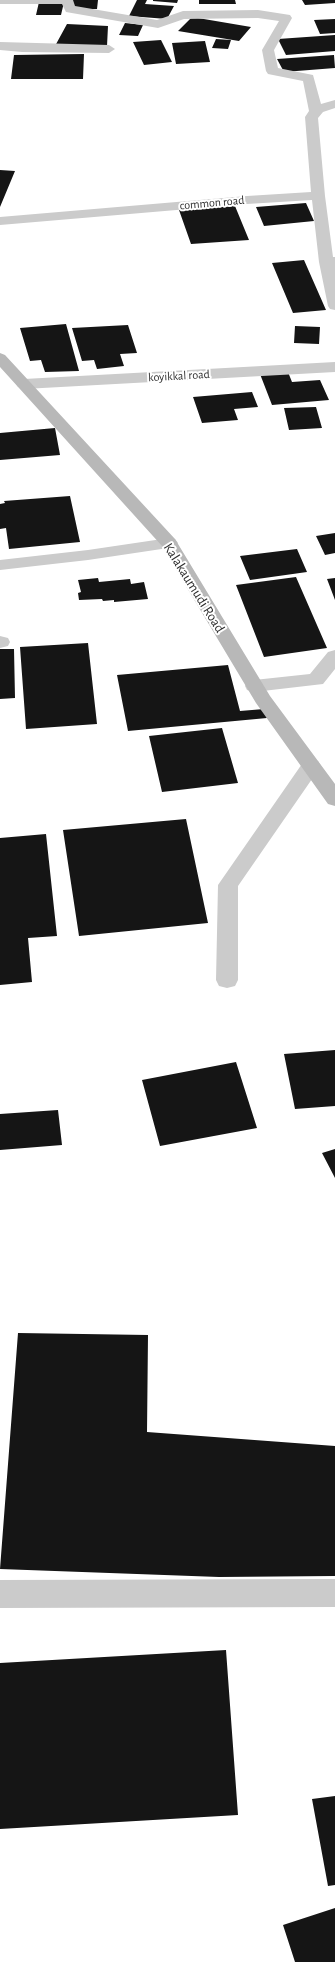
<!DOCTYPE html>
<style>
body{margin:0}
canvas{display:block;background:#fff}
</style>
<canvas width="335" height="1962"></canvas>
<script>
const g = document.querySelector('canvas').getContext('2d');
g.lineJoin = 'round';
function fill(path, color) {
  g.fillStyle = color;
  g.fill(path, 'evenodd');
}
function poly(rows) {
  const path = new Path2D();
  for (const r of rows) {
    path.moveTo(r[0], r[1]);
    for (let i = 2; i < r.length; i += 2) path.lineTo(r[i], r[i + 1]);
  }
  return path;
}
function label(font, color, halo, rows, align = 'center') {
  g.font = font + ' "Alegreya Sans",sans-serif';
  g.lineWidth = 4;
  g.setLineDash([]);
  g.textBaseline = 'middle';
  g.strokeStyle = halo;
  g.fillStyle = color;
  for (const [text, x, y, turn = 0] of rows) {
    g.save();
    g.translate(x, y);
    g.rotate((+turn || 0) * Math.PI / 180);
    g.textAlign = isNaN(turn) ? turn : align;
    if (halo) g.strokeText(text, 0, 0);
    g.fillText(text, 0, 0);
    g.restore();
  }
}
const building = poly([
 [73,0,98,0,97,9,73,9],
 [137,0,147,0,145,4,174,6,167,19,129,16],
 [153,0,178,0,177,3,153,1],
 [199,0,235,0,236,4,199,4],
 [302,0,335,0,335,3,305,5],
 [39,2,64,2,61,15,36,15],
 [192,17,251,27,239,41,178,31],
 [335,19,335,33,320,34,314,20],
 [125,23,143,25,138,36,119,35],
 [67,24,108,26,107,46,55,46],
 [335,35,335,51,286,55,278,39],
 [216,39,231,40,228,49,212,48],
 [161,40,172,62,144,65,133,42],
 [205,41,210,62,176,64,172,43],
 [84,54,83,79,11,79,14,55],
 [334,55,335,68,284,72,277,59],
 [0,170,15,171,0,207],
 [306,203,314,221,264,226,256,207],
 [235,206,249,240,191,244,179,210],
 [304,260,326,310,293,313,272,263],
 [66,324,79,371,45,372,41,360,30,361,20,328],
 [128,325,137,353,120,354,124,366,97,369,94,360,82,361,72,328],
 [295,326,320,327,319,344,294,343],
 [288,372,292,382,320,380,329,400,272,405,260,374],
 [252,392,258,407,234,409,238,420,202,423,193,397],
 [316,407,322,428,289,430,284,408],
 [55,428,60,455,0,460,0,433],
 [70,496,80,542,9,549,6,528,0,529,0,504,5,503,4,501],
 [335,533,335,553,325,555,316,536],
 [297,549,307,572,250,580,240,556],
 [296,577,327,648,264,657,236,585],
 [98,578,99,582,130,579,131,584,144,582,148,599,114,602,114,600,103,601,102,599,79,600,78,593,81,592,78,580],
 [335,578,335,600,327,579],
 [88,643,97,724,26,729,20,647],
 [0,649,14,649,15,698,0,699],
 [228,665,240,711,264,709,267,718,128,731,117,675],
 [222,728,238,783,162,792,149,736],
 [186,819,208,923,79,936,63,830],
 [46,834,57,936,28,938,32,982,0,985,0,838],
 [335,1050,335,1106,295,1109,284,1054],
 [236,1062,257,1128,160,1146,142,1080],
 [58,1110,62,1145,0,1150,0,1114],
 [335,1149,335,1178,322,1153],
 [18,1333,148,1335,147,1432,335,1446,335,1576,219,1577,0,1569],
 [226,1650,238,1815,0,1829,0,1663],
 [335,1796,335,1885,328,1886,312,1799],
 [335,1908,335,1962,295,1962,283,1925]
]);
const street = poly([
 [0,0,73,0,75,6,157,20,183,11,258,10,290,15,292,18,274,50,278,68,313,75,321,104,335,100,335,108,323,112,318,118,325,196,333,257,335,257,335,310,330,309,328,306,319,262,312,200,247,204,0,225,0,217,247,196,311,192,305,117,309,111,303,81,268,74,266,71,262,50,279,21,258,18,184,19,158,28,66,12,62,4,0,4,0,0],
 [0,42,109,45,115,49,109,53,22,52,0,50,0,42],
 [335,362,335,372,24,389,18,387,16,384,18,381,24,379,335,362],
 [169,538,175,539,178,543,175,547,88,560,0,570,0,560,88,550,169,538],
 [0,636,8,638,10,642,8,646,0,648,0,636],
 [335,650,335,669,323,684,254,692,247,690,245,686,247,682,254,680,310,674,328,652,335,650],
 [311,759,318,761,321,766,238,886,238,980,235,986,227,988,219,986,216,980,218,885,304,761,311,759],
 [335,1579,335,1607,0,1608,0,1580,335,1579]
]);
const secondary = poly([
 [0,353,5,355,175,539,270,696,335,784,335,806,328,804,256,703,162,546,0,367,0,353]
]);
const farStreetnames = [
 ["common road",212,203,-5],
 ["koyikkal road",179,376,-3]
];
const streetNames = [
 ["Kalakaumudi Road",194,588,58]
];
fill(building, '#151515');
fill(street, '#cbcbcb');
fill(secondary, '#b8b8b8');
label('12px', '#2e2e2e', '#fff', farStreetnames);
label('14px', '#2e2e2e', '#fff', streetNames);
</script>
